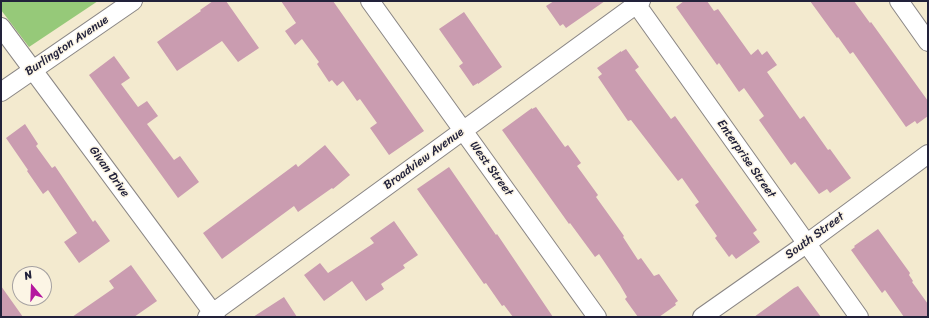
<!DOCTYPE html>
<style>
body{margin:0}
#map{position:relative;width:929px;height:318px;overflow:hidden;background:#f3eacf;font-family:Sriracha,sans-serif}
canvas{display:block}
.frame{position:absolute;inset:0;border:2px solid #22223b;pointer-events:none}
.north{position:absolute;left:12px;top:266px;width:40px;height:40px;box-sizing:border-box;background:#fcf5e5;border:1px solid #a5a1a1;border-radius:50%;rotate:341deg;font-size:11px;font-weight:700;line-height:16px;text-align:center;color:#22223b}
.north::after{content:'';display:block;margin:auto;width:14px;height:18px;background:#b5179e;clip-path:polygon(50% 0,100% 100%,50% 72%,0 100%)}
</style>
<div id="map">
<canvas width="929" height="318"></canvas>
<div class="frame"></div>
<div class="north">N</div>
</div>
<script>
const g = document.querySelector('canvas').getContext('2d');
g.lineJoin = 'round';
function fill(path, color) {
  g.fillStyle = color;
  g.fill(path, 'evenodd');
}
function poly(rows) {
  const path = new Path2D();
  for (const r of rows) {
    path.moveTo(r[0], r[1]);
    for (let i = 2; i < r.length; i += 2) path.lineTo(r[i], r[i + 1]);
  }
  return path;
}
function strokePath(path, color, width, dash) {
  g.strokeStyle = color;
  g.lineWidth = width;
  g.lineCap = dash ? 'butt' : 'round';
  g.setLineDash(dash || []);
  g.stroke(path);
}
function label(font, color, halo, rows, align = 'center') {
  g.font = font + ' Sriracha,sans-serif';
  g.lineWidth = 3;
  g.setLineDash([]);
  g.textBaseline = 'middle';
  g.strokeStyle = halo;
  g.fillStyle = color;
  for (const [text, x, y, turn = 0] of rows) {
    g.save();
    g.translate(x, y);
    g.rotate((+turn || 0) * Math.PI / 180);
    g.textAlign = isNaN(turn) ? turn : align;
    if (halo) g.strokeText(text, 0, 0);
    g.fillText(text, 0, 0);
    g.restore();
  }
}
const green = poly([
 [1,1,98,1,29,47,1,10]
]);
const building = poly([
 [213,1,226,1,259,48,238,62,222,41,177,71,157,42,201,11,200,10],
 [281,1,333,1,424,131,389,155,370,128,377,123,360,99,357,101,343,81,337,86,332,80,329,82,317,64,319,62,302,39,295,45,285,31,296,23],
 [554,1,605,1,566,28,563,24,560,26,546,6],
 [684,1,707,1,714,11,718,9,751,55,758,49,762,55,767,51,777,65,767,72,800,119,804,116,828,150,830,149,851,178,830,193,827,189,819,194,795,162,791,165,759,120,764,116,744,88,739,92,719,63,717,65,676,7],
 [810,1,854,1,870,23,871,22,928,101,928,116,917,124,915,121,906,127,853,52,850,54,838,37,837,38],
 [464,12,502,67,478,84,478,83,473,86,459,66,463,63,439,29],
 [626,49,639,67,635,70,671,119,675,116,757,230,753,233,760,242,736,259,732,254,729,257,715,238,717,236,695,205,699,202,682,178,678,181,631,120,628,121,598,77,602,74,597,68,621,51,621,52],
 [114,56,130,78,121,84,138,107,147,101,158,116,147,124,174,160,180,156,199,182,178,198,89,75],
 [536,107,565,147,568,145,581,163,577,166,598,195,596,197,624,236,623,237,638,260,641,258,654,276,659,274,678,301,675,303,676,305,659,317,638,317,625,299,627,297,620,285,599,254,595,257,570,223,569,224,502,130,532,108,532,109],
 [25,124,38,144,36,146,52,168,55,166,93,222,95,220,110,241,79,263,64,242,77,233,48,190,43,194,27,171,28,170,6,138],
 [325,145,350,175,333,189,332,188,298,212,294,206,222,259,203,233,296,164,298,167],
 [449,167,496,235,497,234,553,317,513,317,504,305,502,306,486,283,484,284,441,223,417,189],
 [394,221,418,255,403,265,405,268,381,284,384,289,366,301,352,281,324,301,304,275,320,263,328,273,374,243,370,238],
 [878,229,910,273,909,275,913,281,912,282,928,304,928,317,904,317,885,290,882,293,851,250,855,247,854,246],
 [131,265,157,301,134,317,72,317,114,288,109,281],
 [1,286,23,317,1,317],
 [798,286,821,317,754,317,794,288],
 [284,297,297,317,253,317]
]);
const minor = poly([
 [370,1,597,317],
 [634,1,859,317],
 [899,1,928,42],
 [1,27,216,317],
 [1,92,133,1],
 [207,317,641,1],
 [702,317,806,244,928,154]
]);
const streetNames = [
 ["Burlington Avenue",67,46,-34],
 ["Broadview Avenue",424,159,-36],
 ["Enterprise Street",746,159,55],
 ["West Street",491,169,54],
 ["Givan Drive",109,172,54],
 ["South Street",815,236,-36]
];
fill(green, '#96c979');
fill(building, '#ca9cb0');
strokePath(minor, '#8a8685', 20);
strokePath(minor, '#fff', 18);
label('12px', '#22223b', '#fcf5e5', streetNames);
</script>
